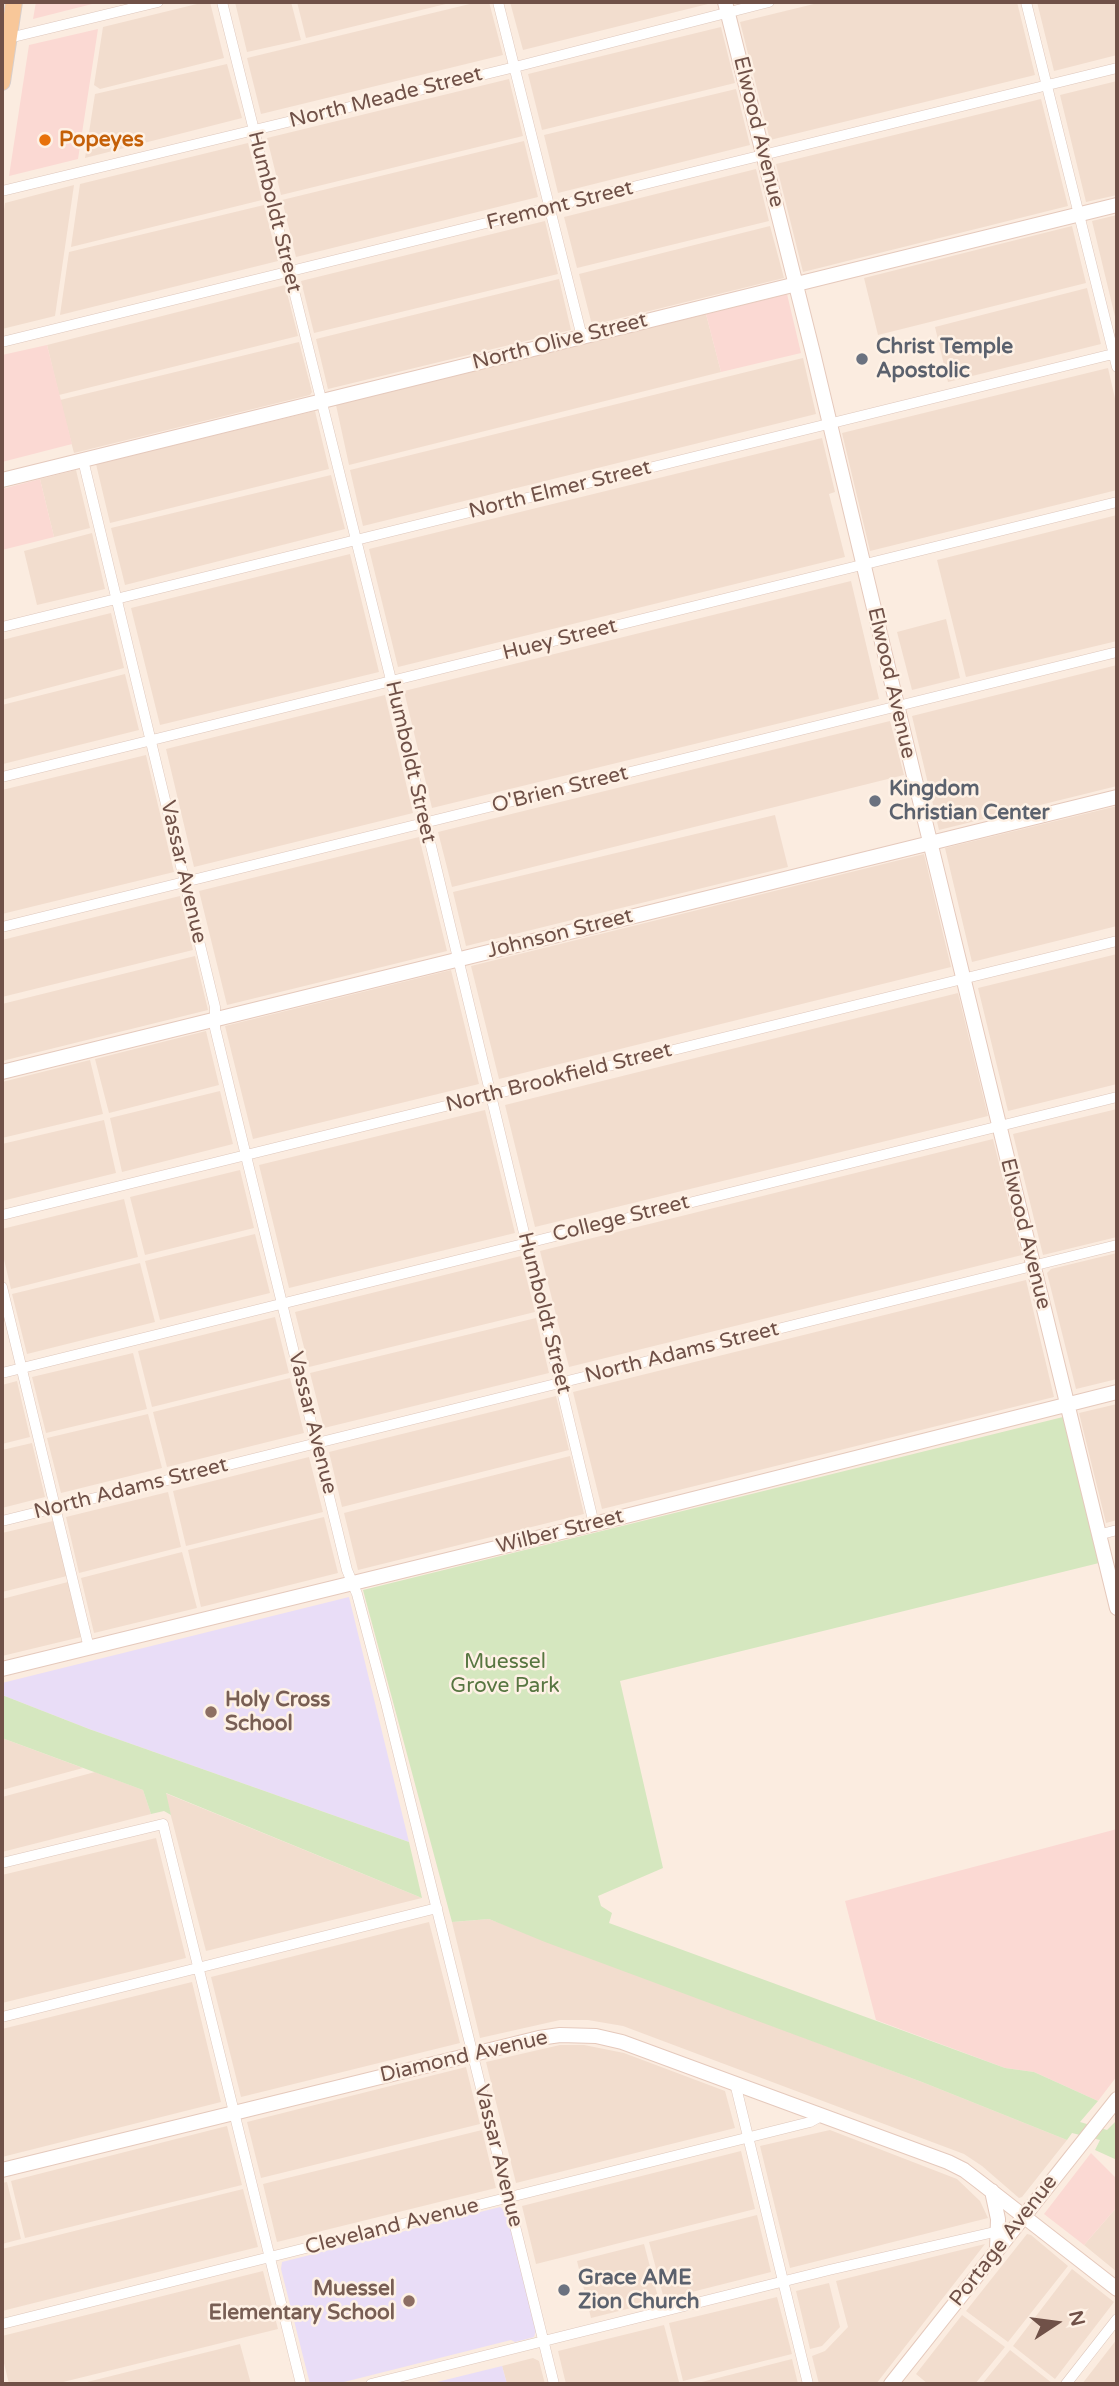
<!DOCTYPE html>
<style>
body{margin:0}
#map{position:relative;width:1119px;height:2386px;overflow:hidden;background:#fbece0;font-family:"Varela Round",sans-serif}
canvas{display:block}
.frame{position:absolute;inset:0;border:4px solid #705148;pointer-events:none}
.north{position:absolute;left:1021px;top:2288px;width:70px;height:70px;-webkit-text-stroke:5px #fef1e5;paint-order:stroke;rotate:77deg;font-size:19px;font-weight:700;line-height:28px;text-align:center;color:#705148}
.north::after{content:'';display:block;margin:auto;width:24px;height:32px;background:#705148;clip-path:polygon(50% 0,100% 100%,50% 72%,0 100%)}
</style>
<div id="map">
<canvas width="1119" height="2386"></canvas>
<div class="frame"></div>
<div class="north">N</div>
</div>
<script>
const g = document.querySelector('canvas').getContext('2d');
g.lineJoin = 'round';
function fill(path, color) {
  g.fillStyle = color;
  g.fill(path, 'evenodd');
}
function poly(rows) {
  const path = new Path2D();
  for (const r of rows) {
    path.moveTo(r[0], r[1]);
    for (let i = 2; i < r.length; i += 2) path.lineTo(r[i], r[i + 1]);
  }
  return path;
}
function strokePath(path, color, width, dash) {
  g.strokeStyle = color;
  g.lineWidth = width;
  g.lineCap = dash ? 'butt' : 'round';
  g.setLineDash(dash || []);
  g.stroke(path);
}
function label(font, color, halo, rows, align = 'center') {
  g.font = font + ' "Varela Round",sans-serif';
  g.lineWidth = 5;
  g.setLineDash([]);
  g.textBaseline = 'middle';
  g.strokeStyle = halo;
  g.fillStyle = color;
  for (const [text, x, y, turn = 0] of rows) {
    g.save();
    g.translate(x, y);
    g.rotate((+turn || 0) * Math.PI / 180);
    g.textAlign = isNaN(turn) ? turn : align;
    if (halo) g.strokeText(text, 0, 0);
    g.fillText(text, 0, 0);
    g.restore();
  }
}
const residential = poly([
 [205,2,210,2,224,58,100,89,94,85,103,27],
 [235,2,291,2,301,40,247,52],
 [297,2,454,2,306,38],
 [478,2,489,2,503,55,261,114,247,58],
 [510,2,708,2,708,4,523,50],
 [822,2,1017,2,1035,75,770,140,740,22],
 [1037,2,1117,2,1117,55,1054,71],
 [721,27,735,83,542,130,528,74],
 [227,64,242,118,85,158,95,94],
 [509,79,523,136,281,195,267,138],
 [1117,81,1117,195,1086,202,1060,95],
 [736,89,750,145,558,193,544,135],
 [1041,99,1068,206,803,272,776,164],
 [524,141,538,197,296,257,282,200],
 [248,143,262,200,71,247,80,184],
 [756,169,769,221,577,268,564,217],
 [74,185,55,316,2,329,2,225,5,203],
 [264,205,278,261,60,315,69,252],
 [1117,215,1117,325,1092,221],
 [545,221,558,274,314,333,301,281],
 [770,226,784,278,592,325,579,274],
 [1072,226,1086,283,878,335,864,278],
 [559,279,571,330,328,389,316,339],
 [285,285,298,336,59,395,47,345],
 [1087,288,1101,344,948,382,935,327],
 [706,314,721,372,349,465,336,405],
 [299,342,312,392,310,395,74,453,60,400],
 [803,358,816,414,363,526,350,470],
 [1108,368,1117,407,1117,490,870,551,842,433],
 [315,411,329,469,110,523,96,464],
 [822,438,835,492,829,494,845,557,398,667,369,549],
 [76,470,90,528,54,537,40,479],
 [331,475,345,529,125,585,111,528],
 [1117,515,1117,641,966,677,937,560],
 [92,533,105,589,37,605,24,551],
 [350,554,379,672,160,725,131,608],
 [851,581,879,699,432,808,404,691],
 [111,613,124,668,2,700,2,640],
 [946,619,960,678,912,690,897,632],
 [1117,665,1117,786,939,830,912,716],
 [125,674,139,730,3,764,2,705],
 [385,695,413,813,194,867,166,749],
 [890,721,904,775,452,887,438,832],
 [146,755,174,872,2,914,2,790],
 [1117,806,1117,926,972,962,945,848],
 [775,815,788,867,466,946,453,892],
 [419,837,447,951,227,1005,199,891],
 [924,854,951,967,499,1079,471,966],
 [180,896,193,950,2,997,2,940],
 [1117,954,1117,1084,1008,1111,978,988],
 [195,956,208,1010,2,1061,2,1004],
 [451,970,479,1084,253,1139,225,1026],
 [958,993,988,1116,535,1227,505,1105],
 [206,1031,219,1085,109,1113,95,1059],
 [90,1060,103,1114,2,1138,2,1082],
 [220,1091,233,1144,122,1172,110,1118],
 [1117,1109,1117,1237,1043,1255,1013,1134],
 [485,1110,515,1233,289,1288,259,1165],
 [104,1120,116,1173,2,1201,2,1144],
 [993,1139,1022,1255,569,1367,540,1251],
 [240,1170,254,1228,145,1255,130,1197],
 [124,1199,138,1257,11,1289,2,1251,2,1229],
 [255,1234,270,1293,160,1320,145,1261],
 [1117,1253,1117,1379,1076,1389,1047,1273,1051,1269],
 [521,1256,535,1312,309,1367,295,1312],
 [140,1263,155,1322,27,1354,12,1294],
 [1026,1280,1054,1397,602,1509,573,1392],
 [275,1317,289,1373,152,1407,138,1351],
 [536,1318,549,1373,324,1428,310,1373],
 [133,1353,147,1409,46,1433,32,1377],
 [290,1378,304,1433,167,1467,153,1412],
 [17,1381,30,1437,2,1444,2,1385],
 [556,1396,569,1450,342,1507,329,1452],
 [1117,1404,1117,1520,1106,1523,1079,1413],
 [148,1414,162,1468,61,1493,47,1438],
 [32,1443,45,1497,2,1508,2,1450],
 [570,1456,584,1514,358,1570,344,1513],
 [309,1457,323,1512,186,1546,173,1491],
 [168,1492,181,1547,79,1573,66,1517],
 [324,1517,338,1573,201,1607,188,1550],
 [53,1521,67,1576,2,1592,2,1533],
 [182,1552,197,1608,94,1633,81,1578],
 [68,1582,81,1637,2,1656,2,1599],
 [2,1738,83,1768,2,1790],
 [95,1772,143,1790,151,1814,2,1852,2,1797],
 [165,1793,422,1898,206,1951],
 [156,1838,186,1958,2,2003,2,1875],
 [489,1919,922,2082,1067,2140,1022,2197,1019,2198,982,2166,964,2154,623,2026,588,2020,560,2020,480,2038,452,1922],
 [429,1922,460,2043,241,2097,211,1977],
 [192,1982,221,2102,2,2157,2,2029],
 [560,2045,584,2045,624,2053,725,2091,735,2128,516,2183,486,2062],
 [466,2067,480,2124,261,2178,247,2122],
 [227,2126,242,2185,25,2238,11,2181],
 [482,2130,496,2188,277,2242,263,2184],
 [830,2130,957,2179,980,2201,988,2218,790,2268,760,2146],
 [741,2151,755,2209,536,2264,522,2206],
 [7,2182,21,2239,2,2244,2,2183],
 [243,2189,258,2247,2,2311,2,2249],
 [1117,2207,1117,2272,1084,2245],
 [757,2215,771,2272,664,2299,649,2242],
 [1027,2234,1031,2235,1068,2266,1008,2342,966,2311],
 [644,2244,659,2301,591,2318,577,2261],
 [985,2244,876,2384,819,2384,812,2356,825,2351,848,2327,836,2281],
 [1072,2269,1114,2302,1055,2379,1013,2346],
 [263,2271,278,2329,55,2384,9,2384,2,2355,2,2336],
 [829,2283,840,2327,822,2346,810,2349,796,2291],
 [777,2297,792,2354,683,2381,669,2323],
 [962,2315,1005,2347,975,2384,928,2384,916,2374],
 [664,2325,679,2382,670,2384,566,2384,558,2351],
 [1117,2339,1117,2384,1082,2384],
 [240,2344,251,2384,79,2384],
 [1010,2350,1052,2383,1050,2384,982,2384],
 [533,2358,539,2361,545,2384,507,2384,502,2366],
 [792,2359,798,2384,694,2384]
]);
const commercial = poly([
 [36,2,100,2,33,19],
 [98,29,78,159,9,176,29,45],
 [787,294,801,353,721,372,706,314],
 [47,345,72,444,2,462,2,355],
 [40,479,54,537,2,550,2,489],
 [1117,1829,1117,2076,1098,2101,1034,2072,1005,2068,876,2020,845,1901],
 [1091,2153,1117,2179,1117,2207,1084,2245,1044,2214]
]);
const education = poly([
 [349,1597,409,1842,89,1729,2,1695,2,1683],
 [500,2207,507,2212,536,2331,534,2337,515,2342,511,2340,336,2384,310,2384,281,2269,282,2262],
 [502,2366,507,2384,428,2384,437,2382]
]);
const green = poly([
 [1063,1417,1099,1563,620,1681,663,1868,598,1896,601,1906,612,1913,609,1923,1005,2068,1034,2072,1098,2101,1080,2122,1107,2130,1117,2120,1117,2160,1095,2150,1100,2140,1072,2133,1067,2140,922,2082,545,1942,489,1919,452,1922,363,1590],
 [2,1695,89,1729,409,1842,422,1898,166,1793,171,1815,164,1811,151,1814,143,1790,2,1738]
]);
const street = poly([
 [222,2,394,692,594,1524],
 [498,2,582,337],
 [1026,2,1117,367],
 [9,38,158,2],
 [2,191,515,67,769,2],
 [2,342,1117,68],
 [83,460,215,1007,215,1028,229,1086,347,1570,357,1594,386,1703,554,2384],
 [2,627,1117,353],
 [2,777,1117,502],
 [2,927,1117,652],
 [2,1215,1117,941],
 [2,1287,89,1648],
 [2,1373,1117,1097],
 [2,1521,1117,1245],
 [1098,1535,1117,1530],
 [2,1863,163,1824,301,2384],
 [2,2017,437,1908],
 [735,2083,808,2384],
 [2,2324,810,2122,821,2116],
 [371,2384,829,2270,1003,2230],
 [1066,2384,1117,2319]
]);
const secondary = poly([
 [725,2,813,353,914,776,1117,1608],
 [2,480,1117,205],
 [2,1072,1117,797],
 [2,1669,594,1524,1117,1392],
 [2,2170,539,2038,560,2035,596,2036,622,2042,948,2162,964,2170,981,2183,1117,2289],
 [992,2191,998,2219,997,2250],
 [891,2384,1117,2099]
]);
const primary = poly([
 [2,82,14,2]
]);
const markers = [
 [45,140,7,"#e8710a"],
 [862,359,7,"#6b7280"],
 [875,801,7,"#6b7280"],
 [211,1712,7,"#8d6e63"],
 [564,2290,7,"#6b7280"],
 [409,2301,7,"#8d6e63"]
];
const streetNames = [
 ["North Meade Street",386,98,-14],
 ["Elwood Avenue",758,132,76],
 ["Fremont Street",560,206,-14],
 ["Humboldt Street",274,212,76],
 ["North Olive Street",560,342,-14],
 ["North Elmer Street",560,490,-14],
 ["Huey Street",560,640,-14],
 ["Elwood Avenue",891,683,77],
 ["Humboldt Street",410,762,77],
 ["O'Brien Street",560,790,-14],
 ["Vassar Avenue",183,872,77],
 ["Johnson Street",560,934,-14],
 ["North Brookfield Street",559,1078,-14],
 ["College Street",621,1219,-14],
 ["Elwood Avenue",1025,1234,76],
 ["Humboldt Street",544,1313,76],
 ["North Adams Street",682,1353,-14],
 ["Vassar Avenue",312,1423,76],
 ["North Adams Street",131,1489,-14],
 ["Wilber Street",560,1532,-14],
 ["Diamond Avenue",464,2057,-13],
 ["Vassar Avenue",498,2156,76],
 ["Cleveland Avenue",392,2227,-14],
 ["Portage Avenue",1004,2241,-52]
];
const foodNames = [
 ["Popeyes",59,140]
];
const worshipNames = [
 ["Christ Temple",876,347],
 ["Apostolic",876,371],
 ["Kingdom",889,789],
 ["Christian Center",889,813],
 ["Grace AME",578,2278],
 ["Zion Church",578,2302]
];
const parkNames = [
 ["Muessel",505,1662],
 ["Grove Park",505,1686]
];
const educationNames = [
 ["Holy Cross",225,1700],
 ["School",225,1724],
 ["Muessel",395,2289,"right"],
 ["Elementary School",395,2313,"right"]
];
fill(residential, '#f2ddce');
fill(commercial, '#fbd9d3');
fill(education, '#e9ddf7');
fill(green, '#d5e7bf');
strokePath(street, '#dec7bc', 11);
strokePath(secondary, '#e5c9bc', 16);
strokePath(primary, '#d7cecc', 18);
strokePath(street, '#fff', 10);
strokePath(secondary, '#fff', 14);
strokePath(primary, '#f8c799', 16);
for (const [x, y, r, color] of markers) {
  const dot = new Path2D();
  dot.arc(x, y, r, 0, 2 * Math.PI);
  g.fillStyle = color;
  g.fill(dot);
  strokePath(dot, '#fef1e5', 2.5);
}
label('21px', '#705148', '#fef1e5', streetNames);
label('bold 21px', '#c56008', '#fef1e5', foodNames, 'left');
label('bold 21px', '#5b616d', '#fef1e5', worshipNames, 'left');
label('21px', '#587641', '#fef1e5', parkNames);
label('bold 21px', '#785e54', '#fef1e5', educationNames, 'left');
</script>
